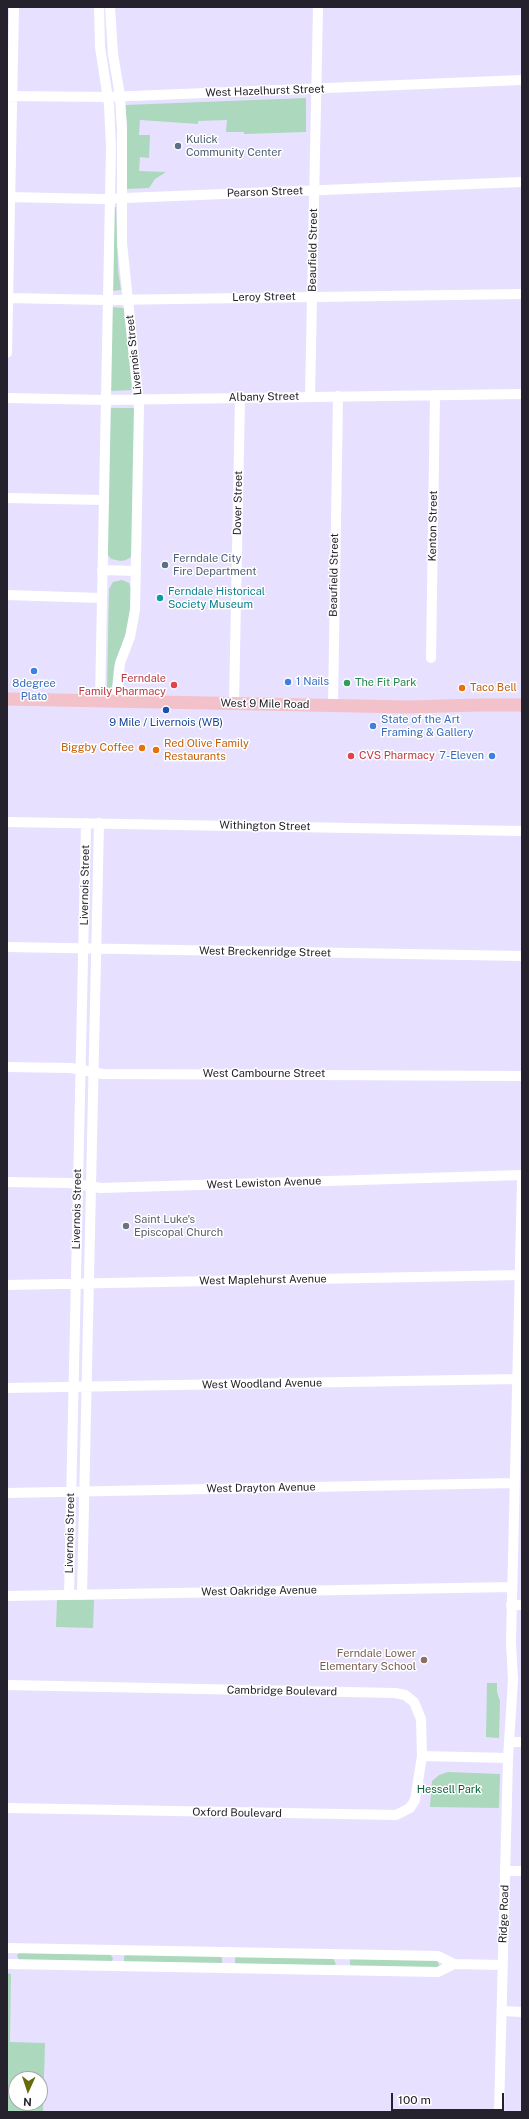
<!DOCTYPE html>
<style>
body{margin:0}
#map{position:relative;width:529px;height:2119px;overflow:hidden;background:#e7e1ff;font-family:"Public Sans",sans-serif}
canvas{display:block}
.frame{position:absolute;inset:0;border:8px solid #25222d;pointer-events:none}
.north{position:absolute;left:8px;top:2071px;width:40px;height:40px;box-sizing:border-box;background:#fff;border:1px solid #a8a7ab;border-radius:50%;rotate:183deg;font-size:11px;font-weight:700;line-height:16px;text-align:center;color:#25222d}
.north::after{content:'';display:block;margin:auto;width:14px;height:18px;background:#686b0b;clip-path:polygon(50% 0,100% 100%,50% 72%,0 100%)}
.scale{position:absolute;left:391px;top:2093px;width:113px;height:18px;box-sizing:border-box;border:2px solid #25222d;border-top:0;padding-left:5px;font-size:12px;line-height:14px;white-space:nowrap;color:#25222d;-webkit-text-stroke:3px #fff;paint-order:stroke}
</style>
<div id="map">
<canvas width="529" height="2119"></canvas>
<div class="frame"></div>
<div class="north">N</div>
<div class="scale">100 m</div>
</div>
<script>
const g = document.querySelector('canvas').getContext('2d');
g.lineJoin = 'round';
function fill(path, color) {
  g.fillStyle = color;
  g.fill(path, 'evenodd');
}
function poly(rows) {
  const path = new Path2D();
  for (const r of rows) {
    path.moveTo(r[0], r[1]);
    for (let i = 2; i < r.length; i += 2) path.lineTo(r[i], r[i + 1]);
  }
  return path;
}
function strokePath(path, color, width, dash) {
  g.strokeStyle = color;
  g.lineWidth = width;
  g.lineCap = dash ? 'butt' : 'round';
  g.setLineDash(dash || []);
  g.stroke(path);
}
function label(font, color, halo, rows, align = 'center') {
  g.font = font + ' "Public Sans",sans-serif';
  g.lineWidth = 3;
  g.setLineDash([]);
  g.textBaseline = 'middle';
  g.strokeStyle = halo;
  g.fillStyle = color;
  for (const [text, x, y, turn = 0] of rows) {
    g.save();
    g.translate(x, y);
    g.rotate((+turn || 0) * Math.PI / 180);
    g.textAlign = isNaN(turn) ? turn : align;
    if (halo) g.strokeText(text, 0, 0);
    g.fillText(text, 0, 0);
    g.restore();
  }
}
const green = poly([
 [306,98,306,132,244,134,244,132,226,132,227,120,198,121,198,124,140,120,139,135,150,135,149,158,140,157,139,171,166,172,155,179,149,188,125,189,127,125,125,105],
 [113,207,116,207,118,270,121,290,111,291],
 [111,307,124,308,133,390,109,391],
 [109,408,135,408,132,551,131,557,126,560,121,561,111,559,107,554],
 [122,580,129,583,131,589,131,611,127,630,114,667,112,688,107,688,109,589,113,582],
 [57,1600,94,1600,93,1628,56,1627],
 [487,1683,497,1683,497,1692,500,1701,499,1738,486,1737],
 [448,1772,500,1774,499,1808,430,1807,432,1781,439,1775],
 [20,1952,109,1953,113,1958,112,1961,19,1961,17,1955],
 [128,1954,219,1956,222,1958,222,1963,217,1965,128,1963,124,1961,124,1956],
 [237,1955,333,1958,336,1964,331,1967,237,1964,235,1963,235,1958],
 [356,1958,437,1960,440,1967,435,1969,354,1967,350,1965,350,1959],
 [7,1973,11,1974,10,2042,45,2043,43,2112,7,2112],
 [16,2079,40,2079,40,2103,16,2103]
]);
const minor = poly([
 [99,7,100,47,109,105,111,147,100,701],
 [110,7,113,54,120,96,122,130,122,243,139,406,135,610,130,637,120,663,116,701],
 [7,96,108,97,522,80],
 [7,197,100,199,522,182],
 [7,298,107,300,522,294],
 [7,353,14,7],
 [310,396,318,7],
 [7,398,105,400,522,394],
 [7,498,103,500],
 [102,570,136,571],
 [7,595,101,598],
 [431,658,435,395],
 [234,704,240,398],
 [333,706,338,396],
 [7,822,522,831],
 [7,947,522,956],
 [7,1067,71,1068,103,1074,522,1076],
 [7,1182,69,1183,101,1188,522,1175],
 [7,1285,520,1275],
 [7,1388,517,1379],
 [7,1493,514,1483],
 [69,1595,86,823],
 [82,1595,99,823],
 [7,1596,512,1587],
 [511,1605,522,1605],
 [7,1685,395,1693,405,1695,414,1702,421,1719,422,1756,415,1800,410,1808,396,1815,7,1808],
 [509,1742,522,1742],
 [422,1756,508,1758],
 [505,1871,522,1871],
 [7,1948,438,1956,454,1964,503,1965],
 [7,1964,438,1972,454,1964],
 [502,2011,522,2012],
 [499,2112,508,1758,513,1680,511,1642,522,1182]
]);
const major = poly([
 [7,699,408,707,479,705,522,705]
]);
const markers = [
 [178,146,4,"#5c6f8a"],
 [165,565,4,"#5c6f8a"],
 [160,598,4,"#0f9aa8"],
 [34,671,4,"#3f7fe0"],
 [288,682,4,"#3f7fe0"],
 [347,683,4,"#2e9e5b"],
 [174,685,4,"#e0444e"],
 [462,688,4,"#e8710a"],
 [166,710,4,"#1a4fb4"],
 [373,726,4,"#3f7fe0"],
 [142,748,4,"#e8710a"],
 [156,750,4,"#e8710a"],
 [351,756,4,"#e0444e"],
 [492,756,4,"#3f7fe0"],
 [126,1226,4,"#6b7280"],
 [424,1660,4,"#8d6e63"]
];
const streetNames = [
 ["West Hazelhurst Street",265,91,-2],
 ["Pearson Street",265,192,-2],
 ["Beaufield Street",313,250,-89],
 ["Leroy Street",264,297,-1],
 ["Livernois Street",134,355,-96],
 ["Albany Street",264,397,-1],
 ["Dover Street",238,503,-89],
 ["Kenton Street",433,526,-89],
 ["Beaufield Street",334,575,-89],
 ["West 9 Mile Road",265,704,1],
 ["Withington Street",265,826,1],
 ["Livernois Street",85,885,-89],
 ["West Breckenridge Street",265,952,1],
 ["West Cambourne Street",264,1074],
 ["West Lewiston Avenue",264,1183,-2],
 ["Livernois Street",77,1209,-89],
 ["West Maplehurst Avenue",263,1280,-1],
 ["West Woodland Avenue",262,1384,-1],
 ["West Drayton Avenue",261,1488,-1],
 ["Livernois Street",70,1533,-89],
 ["West Oakridge Avenue",259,1591,-1],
 ["Cambridge Boulevard",282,1691,1],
 ["Oxford Boulevard",237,1813,1],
 ["Ridge Road",504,1914,-88]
];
const serviceNames = [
 ["Kulick",186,140],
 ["Community Center",186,153],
 ["Ferndale City",173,559],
 ["Fire Department",173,572]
];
const cultureNames = [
 ["Ferndale Historical",168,592],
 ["Society Museum",168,605]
];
const healthNames = [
 ["Ferndale",166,679],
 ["Family Pharmacy",166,692],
 ["CVS Pharmacy",359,756,"left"]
];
const shopNames = [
 ["1 Nails",296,682],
 ["8degree",34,684,"center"],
 ["Plato",34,697,"center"],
 ["State of the Art",381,720],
 ["Framing & Gallery",381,733],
 ["7-Eleven",484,756,"right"]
];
const leisureNames = [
 ["The Fit Park",355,683]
];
const foodNames = [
 ["Taco Bell",470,688],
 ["Red Olive Family",164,744],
 ["Restaurants",164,757],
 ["Biggby Coffee",134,748,"right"]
];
const transitNames = [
 ["9 Mile / Livernois (WB)",166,723]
];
const worshipNames = [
 ["Saint Luke's",134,1220],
 ["Episcopal Church",134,1233]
];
const educationNames = [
 ["Ferndale Lower",416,1654],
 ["Elementary School",416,1667]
];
const parkNames = [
 ["Hessell Park",449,1790]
];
fill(green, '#acd8bd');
strokePath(minor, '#fff', 10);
strokePath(major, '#f2c1c9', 13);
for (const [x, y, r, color] of markers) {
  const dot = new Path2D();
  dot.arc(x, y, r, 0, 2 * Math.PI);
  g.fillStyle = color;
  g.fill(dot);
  strokePath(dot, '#fff', 1.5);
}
label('11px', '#25222d', '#fff', streetNames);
label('11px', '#4e5e75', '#fff', serviceNames, 'left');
label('11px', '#0d838f', '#fff', cultureNames, 'left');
label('11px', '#be3a42', '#fff', healthNames, 'right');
label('11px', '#366cbe', '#fff', shopNames, 'left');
label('11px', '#27864d', '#fff', leisureNames, 'left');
label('11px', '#c56008', '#fff', foodNames, 'left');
label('11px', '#164399', '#fff', transitNames);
label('11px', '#5b616d', '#fff', worshipNames, 'left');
label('11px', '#785e54', '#fff', educationNames, 'right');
label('11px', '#035f39', '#fff', parkNames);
</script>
